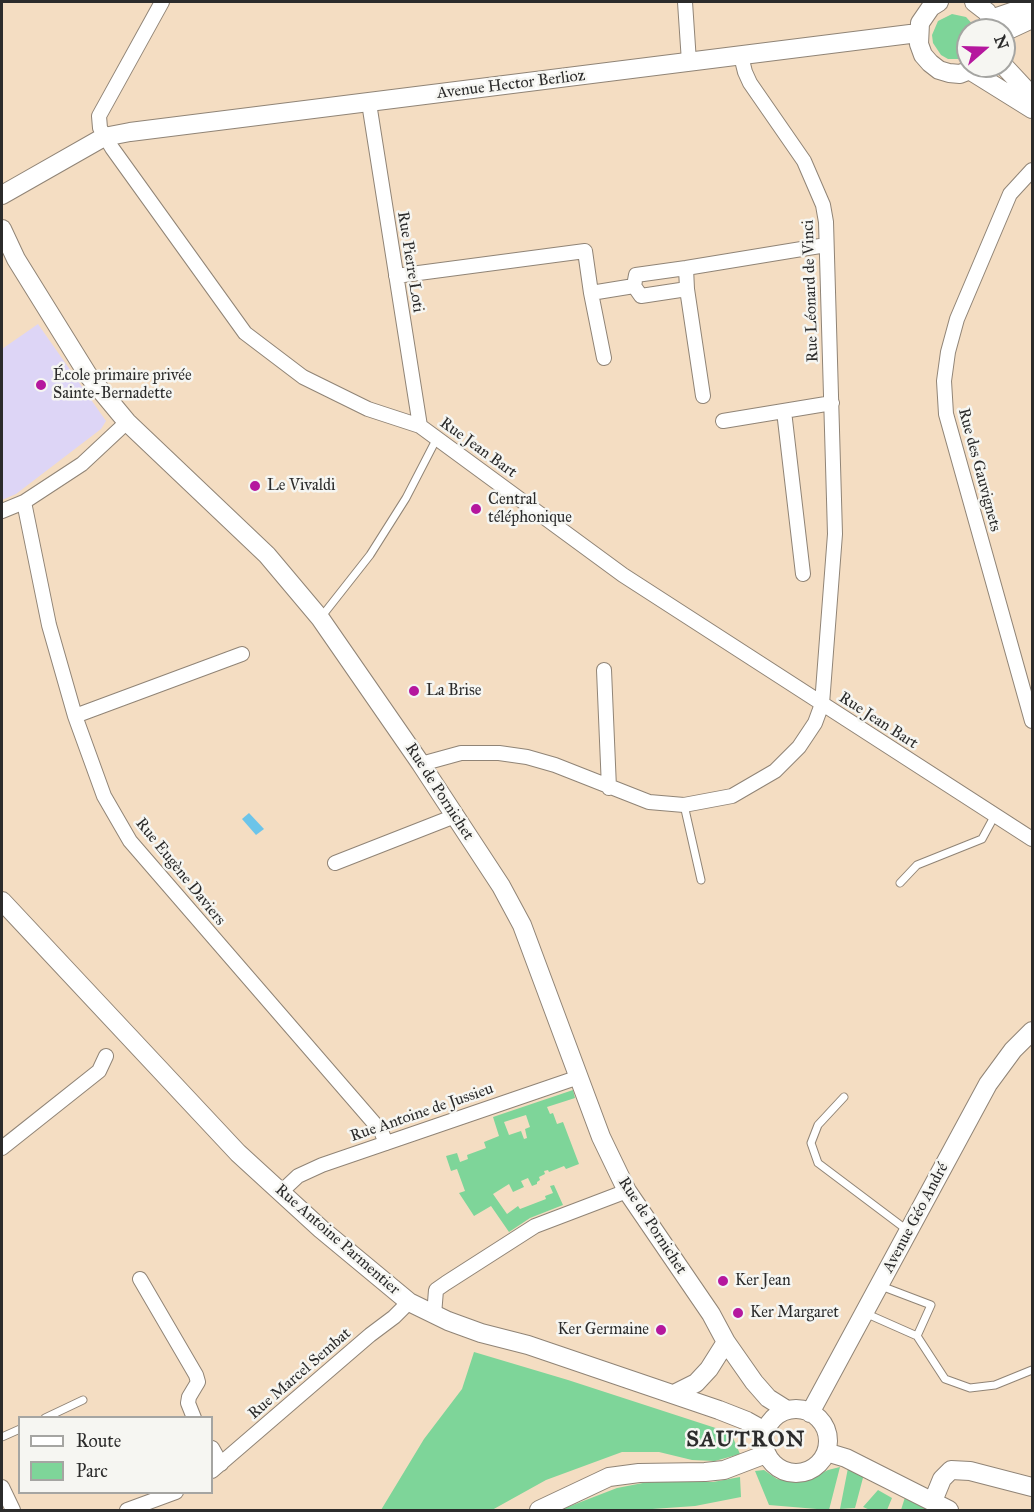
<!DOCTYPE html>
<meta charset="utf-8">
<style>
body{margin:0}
#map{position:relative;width:1034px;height:1512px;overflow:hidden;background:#f4ddc2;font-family:"IM FELL Great Primer",serif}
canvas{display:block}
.frame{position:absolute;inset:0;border:3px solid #2b2b2b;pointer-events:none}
.legend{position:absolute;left:18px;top:1416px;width:195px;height:78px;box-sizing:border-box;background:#f6f6f2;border:2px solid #a5a5a2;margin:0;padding:8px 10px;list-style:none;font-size:18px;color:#2b2b2b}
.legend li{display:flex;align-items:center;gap:12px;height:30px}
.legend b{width:30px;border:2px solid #a5a5a2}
.north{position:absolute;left:956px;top:18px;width:60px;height:60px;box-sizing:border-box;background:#f6f6f2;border:2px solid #a5a5a2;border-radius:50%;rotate:70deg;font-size:16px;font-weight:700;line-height:24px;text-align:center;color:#2b2b2b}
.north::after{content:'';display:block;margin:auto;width:21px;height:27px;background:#b5179e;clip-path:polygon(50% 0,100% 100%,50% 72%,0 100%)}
</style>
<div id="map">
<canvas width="1034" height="1512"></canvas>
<div class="frame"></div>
<ul class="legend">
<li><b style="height:8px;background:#fff"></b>Route</li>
<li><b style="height:16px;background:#7ed599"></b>Parc</li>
</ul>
<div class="north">N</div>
</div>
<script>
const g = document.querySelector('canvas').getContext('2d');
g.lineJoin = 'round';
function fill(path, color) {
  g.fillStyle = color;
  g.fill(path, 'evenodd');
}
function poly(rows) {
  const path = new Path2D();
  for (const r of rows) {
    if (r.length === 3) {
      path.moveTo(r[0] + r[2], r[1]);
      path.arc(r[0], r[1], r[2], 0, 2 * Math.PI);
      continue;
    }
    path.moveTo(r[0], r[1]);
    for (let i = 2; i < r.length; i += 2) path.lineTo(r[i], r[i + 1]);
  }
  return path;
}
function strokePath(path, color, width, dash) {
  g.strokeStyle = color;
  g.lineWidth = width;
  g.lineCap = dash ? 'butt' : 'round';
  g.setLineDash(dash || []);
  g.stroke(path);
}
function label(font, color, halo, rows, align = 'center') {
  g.font = font + ' "IM FELL Great Primer",serif';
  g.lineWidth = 5;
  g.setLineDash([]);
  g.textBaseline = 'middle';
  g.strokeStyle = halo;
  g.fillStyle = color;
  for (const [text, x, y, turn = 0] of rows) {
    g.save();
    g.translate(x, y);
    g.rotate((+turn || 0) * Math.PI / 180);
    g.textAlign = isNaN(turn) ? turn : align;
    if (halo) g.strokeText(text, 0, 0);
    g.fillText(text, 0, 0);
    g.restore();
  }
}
const built = poly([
 [38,324,106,421,101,429,16,494,2,500,2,349]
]);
const green = poly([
 [952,14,966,17,976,28,977,30,968,30,968,56,962,59,948,59,941,55,933,43,932,35,938,21],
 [573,1090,575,1098,547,1107,550,1114,553,1113,557,1124,563,1122,579,1164,566,1169,564,1166,549,1172,548,1170,544,1171,545,1174,539,1177,540,1180,537,1182,537,1184,532,1186,528,1178,521,1181,524,1187,513,1192,509,1184,493,1194,507,1214,518,1206,520,1209,546,1199,545,1196,553,1193,550,1186,554,1185,563,1205,530,1218,509,1232,491,1206,474,1216,459,1193,465,1191,457,1169,451,1171,446,1156,457,1153,460,1162,468,1159,467,1155,486,1148,484,1142,499,1136,493,1117],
 [526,1115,530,1127,525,1129,527,1138,524,1139,521,1131,509,1135,504,1122],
 [474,1352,568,1380,731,1433,740,1454,715,1461,692,1460,659,1452,622,1452,546,1480,492,1510,381,1510,424,1439,462,1389],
 [840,1467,829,1510,769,1505,755,1471,764,1470,777,1479,797,1482,806,1481,828,1470],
 [848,1468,864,1474,855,1508,840,1509],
 [740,1477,741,1497,695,1506,638,1510,560,1510,617,1488,648,1482,713,1482],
 [878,1490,892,1498,887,1510,870,1510,863,1507],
 [906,1494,930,1507,928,1510,901,1510]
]);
const water = poly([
 [249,813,264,829,256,835,242,819]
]);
const lane = poly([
 [322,616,370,555,406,498,437,438],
 [684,805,701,880],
 [900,883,917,865,982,839,995,815],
 [844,1097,818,1125,811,1143,818,1163,907,1230],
 [881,1286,931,1305,917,1336],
 [865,1313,917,1336,945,1379,970,1388,995,1385,1032,1370],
 [45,1418,83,1400],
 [2,1437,20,1429]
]);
const street = poly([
 [162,2,99,116,100,128,112,148,245,333,303,377,368,409,420,426,623,575,1032,839],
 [685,2,689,62],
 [369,103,420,426],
 [1032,170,1010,194,957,319,948,352,944,381,946,414,1032,721],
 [396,276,585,251,591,293,634,286,636,275,686,268,826,245],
 [634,286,641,296,687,289,686,268],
 [687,289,703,396],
 [591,293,604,358],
 [784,411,803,574],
 [723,421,832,403],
 [24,502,49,625,75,716,104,796,130,841,381,1131,386,1143],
 [2,511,24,502,82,464,127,422],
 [604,670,609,788],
 [75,716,242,654],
 [421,764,461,753,499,753,527,757,555,765,649,802,684,805,732,796,775,771,799,747,815,723,822,704,835,534,826,222,823,205,804,161,750,83,745,72,741,56],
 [335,863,455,816],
 [2,1148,99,1071,106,1056],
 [281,1192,298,1176,322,1165,579,1077],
 [140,1279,196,1375,198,1382,189,1397,188,1403,194,1418],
 [434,1315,436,1290,446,1283,535,1226,627,1191],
 [212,1448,221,1464],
 [212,1471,370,1335,394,1317,409,1302],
 [2,1487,13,1510],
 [127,1510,176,1492]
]);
const secondary = poly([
 [939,2,931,7,920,23,919,44,923,55,930,63,939,70,949,73,960,74,980,66],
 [974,2,987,12,994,28],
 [991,19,1032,5],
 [1004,32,1032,19],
 [1004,66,1032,96],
 [971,71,1032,109],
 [2,195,104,137,130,132,918,33],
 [2,229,16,259,88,375,127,422,267,555,320,618,421,764,501,886,522,925,601,1137,627,1191,711,1314,726,1342,754,1382,768,1398,787,1410],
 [2,901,238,1153,321,1229,409,1302,448,1321,481,1333,528,1345,719,1410,747,1421,756,1426,764,1435],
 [674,1394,696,1383,709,1369,726,1342],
 [796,1441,32],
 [810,1413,988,1084,1013,1050,1032,1031],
 [826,1452,846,1458,949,1510],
 [933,1501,942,1479,951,1470,970,1471,1032,1487],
 [539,1510,609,1477,639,1473,705,1472,724,1470,766,1454]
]);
const markers = [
 [41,385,6,"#b5179e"],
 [255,486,6,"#b5179e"],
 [476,509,6,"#b5179e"],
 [414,691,6,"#b5179e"],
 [723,1281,6,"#b5179e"],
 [738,1313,6,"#b5179e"],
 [661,1330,6,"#b5179e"]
];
const streetNames = [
 ["Avenue Hector Berlioz",511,85,-7],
 ["Rue Pierre Loti",410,262,81],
 ["Rue Léonard de Vinci",811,291,-92],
 ["Rue Jean Bart",478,448,36],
 ["Rue des Gauvignets",979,470,75],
 ["Rue Jean Bart",878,721,33],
 ["Rue de Pornichet",439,792,57],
 ["Rue Eugène Daviers",180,872,51],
 ["Rue Antoine de Jussieu",422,1113,-19],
 ["Avenue Géo André",916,1218,-62],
 ["Rue de Pornichet",652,1226,57],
 ["Rue Antoine Parmentier",337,1240,41],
 ["Rue Marcel Sembat",300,1374,-41]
];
const poiNames = [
 ["École primaire privée",53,376],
 ["Sainte-Bernadette",53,394],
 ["Le Vivaldi",267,486],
 ["Central",488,500],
 ["téléphonique",488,518],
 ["La Brise",426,691],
 ["Ker Jean",735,1281],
 ["Ker Margaret",750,1313],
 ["Ker Germaine",649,1330,"right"]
];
const districtNames = [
 ["SAUTRON",746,1441]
];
fill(built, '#ddd5f6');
fill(green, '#7ed599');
fill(water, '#6cc4e9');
strokePath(lane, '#908476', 9);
strokePath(street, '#908476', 16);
strokePath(secondary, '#908476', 20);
strokePath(lane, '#fff', 7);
strokePath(street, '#fff', 14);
strokePath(secondary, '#fff', 18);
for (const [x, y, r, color] of markers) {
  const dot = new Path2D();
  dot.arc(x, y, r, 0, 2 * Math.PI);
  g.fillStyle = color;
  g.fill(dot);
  strokePath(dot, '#f6f6f2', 2);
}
label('16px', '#2b2b2b', '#f6f6f2', streetNames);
label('16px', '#2b2b2b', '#f6f6f2', poiNames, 'left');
g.letterSpacing = '1.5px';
label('bold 22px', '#2b2b2b', '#f6f6f2', districtNames);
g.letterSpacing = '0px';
</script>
